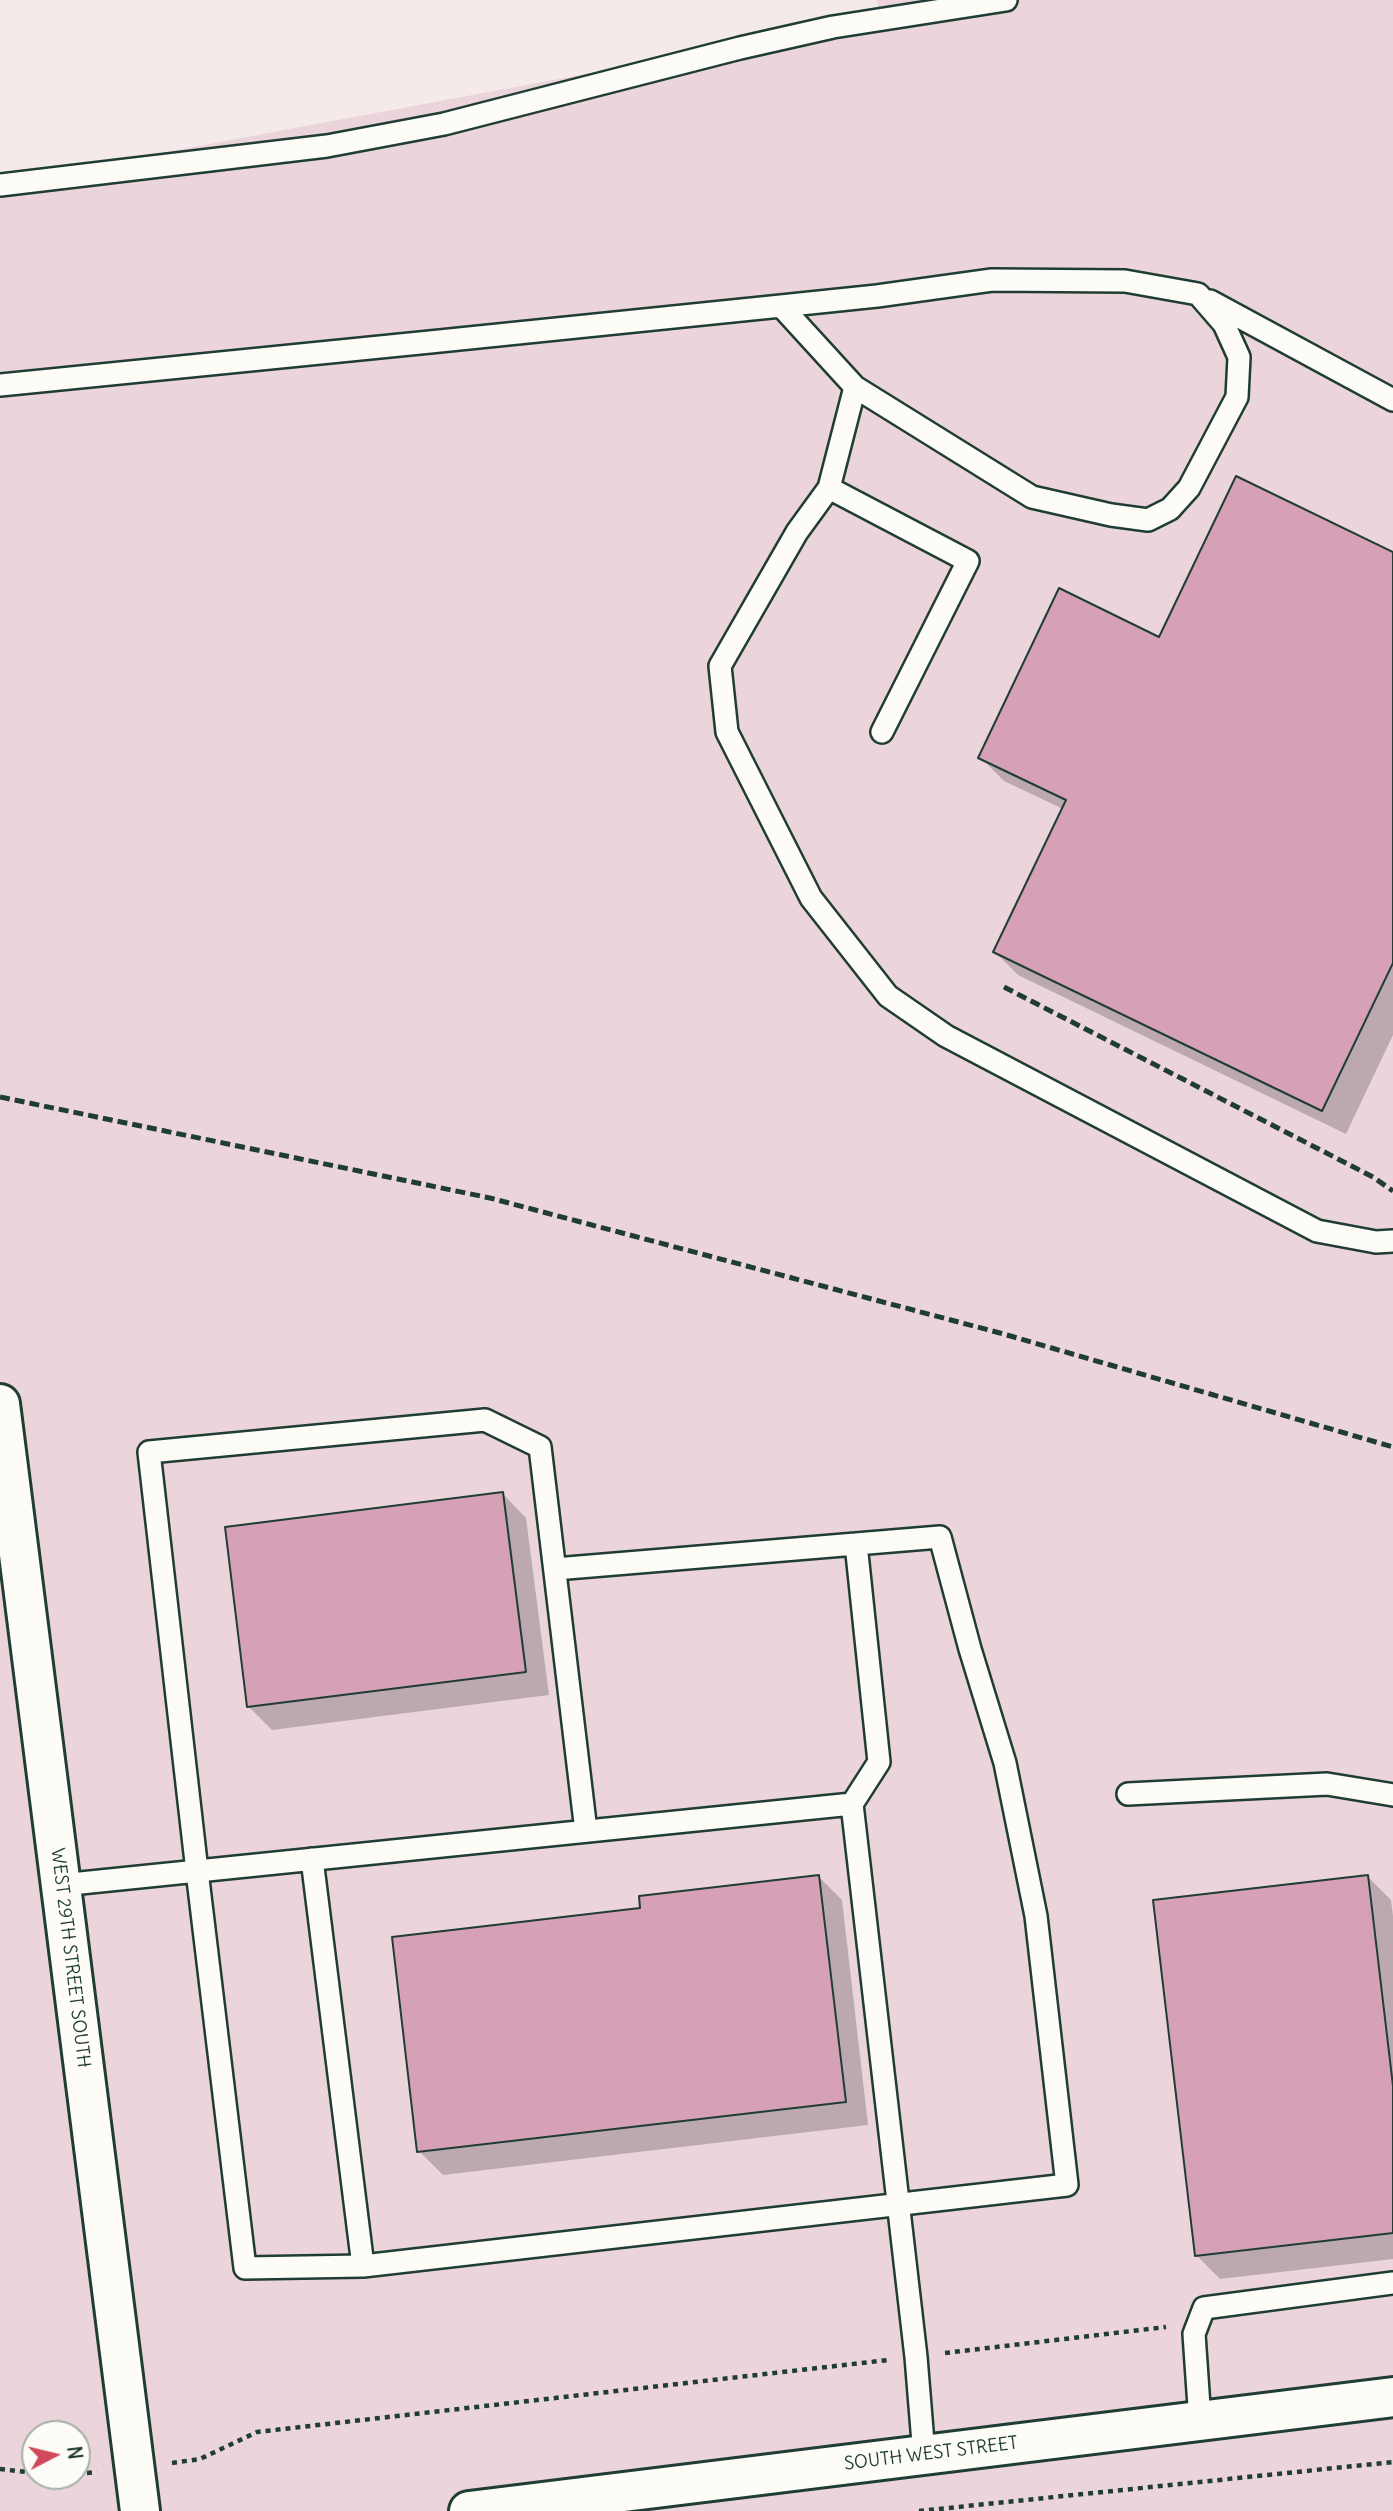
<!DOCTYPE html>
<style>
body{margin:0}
#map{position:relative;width:1393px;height:2511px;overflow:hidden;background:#f5eaea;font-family:Delius,sans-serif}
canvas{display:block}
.north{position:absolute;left:21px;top:2420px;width:70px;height:70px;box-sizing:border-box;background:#fdfcf7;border:2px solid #a4b0a9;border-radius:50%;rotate:83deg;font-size:19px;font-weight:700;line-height:28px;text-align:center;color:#1f3d34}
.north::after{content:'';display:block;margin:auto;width:24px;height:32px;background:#d1495b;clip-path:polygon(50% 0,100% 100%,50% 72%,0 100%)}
</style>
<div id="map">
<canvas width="1393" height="2511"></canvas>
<div class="north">N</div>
</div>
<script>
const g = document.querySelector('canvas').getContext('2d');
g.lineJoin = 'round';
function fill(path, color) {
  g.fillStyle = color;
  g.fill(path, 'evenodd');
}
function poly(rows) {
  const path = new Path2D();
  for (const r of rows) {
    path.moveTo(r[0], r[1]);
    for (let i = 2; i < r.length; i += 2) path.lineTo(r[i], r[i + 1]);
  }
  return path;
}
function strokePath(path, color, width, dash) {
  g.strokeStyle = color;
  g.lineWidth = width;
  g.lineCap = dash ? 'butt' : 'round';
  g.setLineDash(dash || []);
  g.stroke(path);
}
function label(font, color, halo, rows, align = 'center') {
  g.font = font + ' Delius,sans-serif';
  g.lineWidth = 5;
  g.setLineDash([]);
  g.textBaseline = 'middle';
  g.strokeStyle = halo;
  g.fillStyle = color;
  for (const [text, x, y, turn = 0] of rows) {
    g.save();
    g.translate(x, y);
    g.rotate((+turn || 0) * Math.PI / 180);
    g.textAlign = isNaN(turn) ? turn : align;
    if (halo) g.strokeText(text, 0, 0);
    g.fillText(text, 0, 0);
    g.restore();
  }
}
const built = poly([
 [877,0,1393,0,1393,2511,0,2511,0,183,880,19],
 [35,2434,77,2434,77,2476,35,2476]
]);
const shadow = poly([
 [1393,554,1393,1035,1346,1134,1018,975,995,952,1063,809,1004,781,980,757,1160,639],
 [503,1494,526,1518,549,1695,272,1730,248,1706],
 [818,1876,842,1900,868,2125,443,2175,419,2151,642,1910],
 [1368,1877,1391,1900,1393,1916,1393,2259,1220,2279,1197,2256]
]);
const building = poly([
 [1236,476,1393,552,1393,963,1322,1111,993,952,1066,800,978,758,1059,588,1159,637,1236,476],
 [503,1492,526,1672,247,1707,225,1527,503,1492],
 [819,1875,846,2102,417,2152,392,1937,640,1908,639,1896,819,1875],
 [1368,1875,1393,2086,1393,2233,1195,2256,1153,1900,1368,1875]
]);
const path = poly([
 [945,2353,1166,2327],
 [172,2463,200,2459,257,2432,888,2360],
 [0,2469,35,2473],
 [77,2474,97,2472],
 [62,2476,63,2476],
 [919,2511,1393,2462]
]);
const service = poly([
 [0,185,327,146,444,124,740,48,833,27,1006,0],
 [1210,301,1393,400],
 [0,385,430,342,781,306,877,296,992,280,1125,281,1198,294,1224,324,1239,357,1237,397,1189,488,1170,509,1148,520,1111,515,1032,497,855,387,781,306],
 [855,387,829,488,797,532,720,666,727,732,811,898,888,996,946,1036,1317,1231,1376,1242,1393,1241],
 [829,488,968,561,882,732],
 [1128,1794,1327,1784,1393,1795],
 [852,1804,879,1762,856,1544],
 [312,1859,363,2266,1067,2185,1036,1916,1005,1763,970,1649,940,1537,555,1569],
 [61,1885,852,1804,916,2357,924,2455],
 [363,2266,245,2268,197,1871,149,1452,485,1420,540,1447,586,1831],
 [1200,2421,1194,2334,1204,2308,1393,2283]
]);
const minor = poly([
 [0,1404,140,2511]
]);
const tertiary = poly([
 [469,2511,1393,2397]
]);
const rail = poly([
 [1004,987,1373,1177,1393,1191],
 [0,1097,490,1198,1000,1333,1393,1447]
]);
const streetNames = [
 ["WEST 29TH STREET SOUTH",70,1958,83],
 ["SOUTH WEST STREET",931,2454,-7]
];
fill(built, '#ecd4db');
fill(shadow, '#0003');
fill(building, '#d6a0b7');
strokePath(building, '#1f3d34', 2);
strokePath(service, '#1f3d34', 26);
strokePath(minor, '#1f3d34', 44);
strokePath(tertiary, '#1f3d34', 44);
strokePath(path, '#1f3d34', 4.5, [5, 5]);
strokePath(service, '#fdfcf7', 21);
strokePath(minor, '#fdfcf7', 38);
strokePath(tertiary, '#fdfcf7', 38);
strokePath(rail, '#1f3d34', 5, [10, 5]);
label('18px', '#1f3d34', '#fdfcf7', streetNames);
</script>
